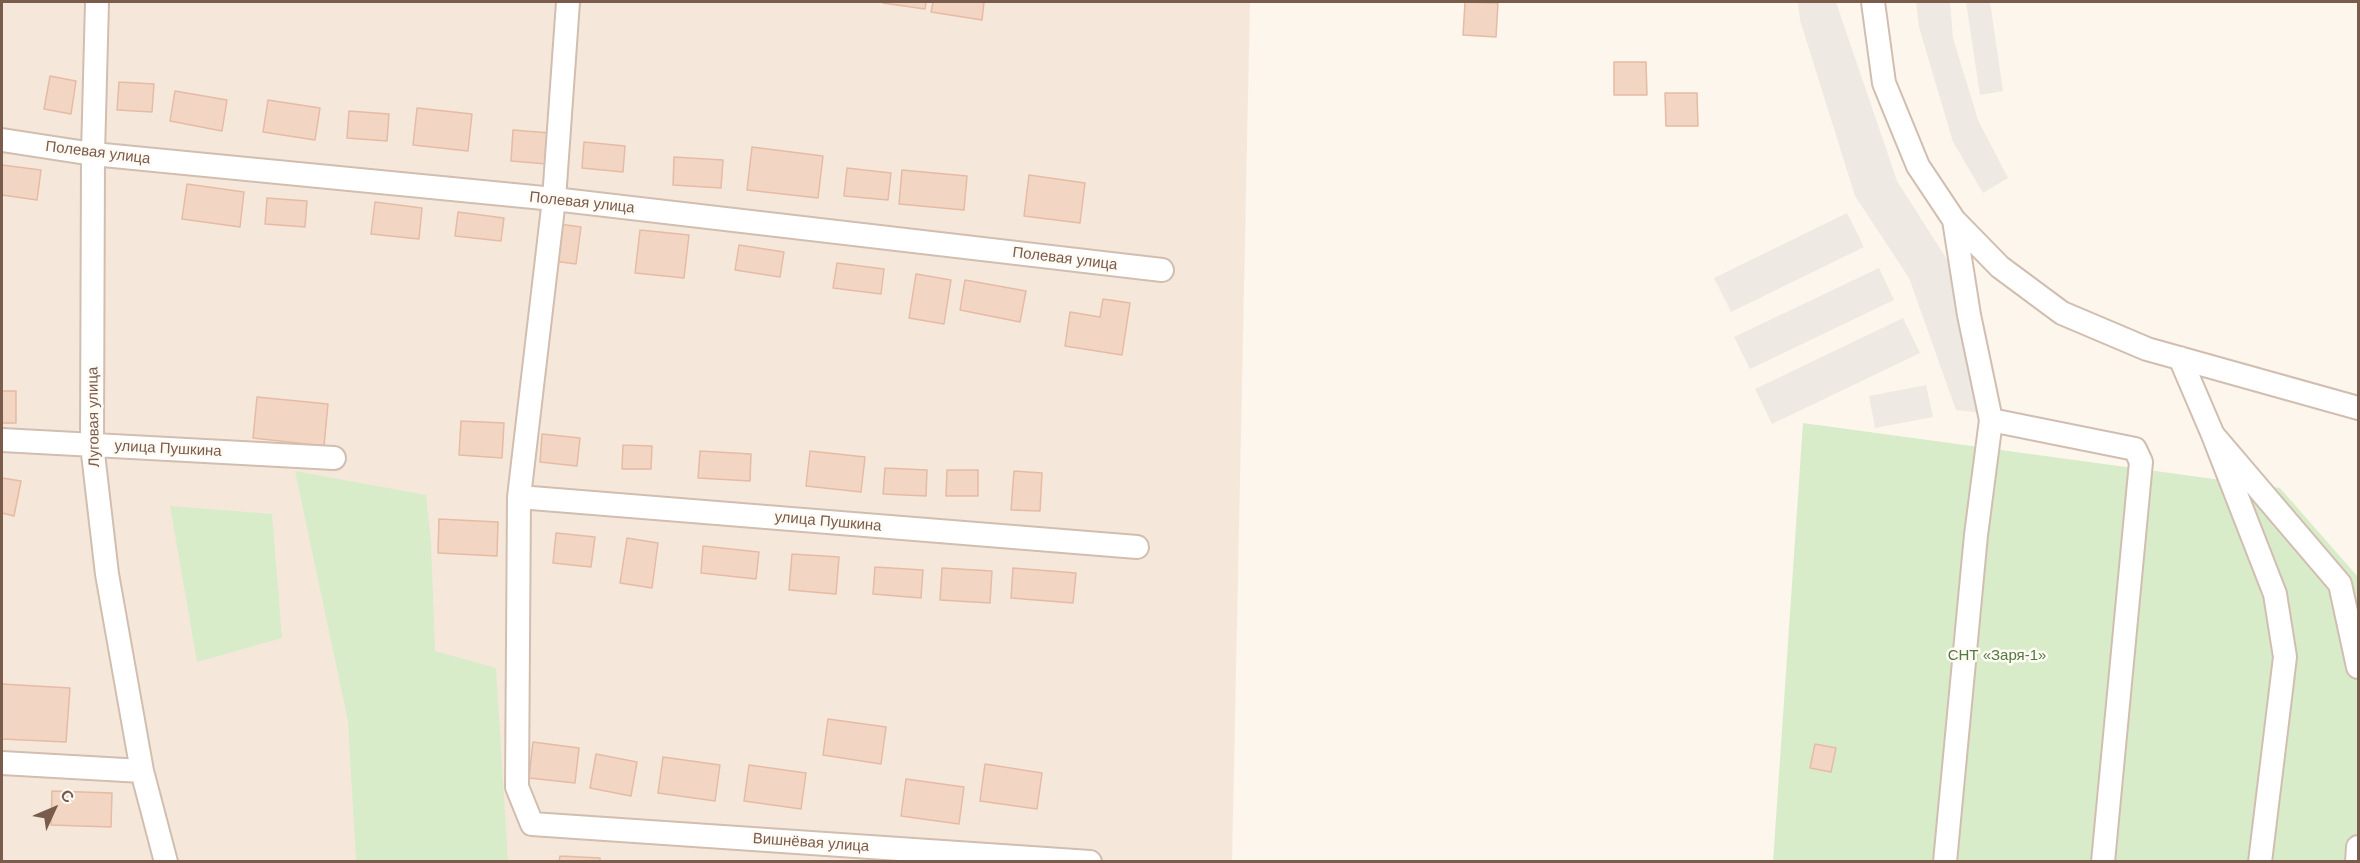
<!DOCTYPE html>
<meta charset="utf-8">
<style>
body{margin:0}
#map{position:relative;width:2360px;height:863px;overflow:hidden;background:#fdf6ec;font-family:Arial,sans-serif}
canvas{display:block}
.frame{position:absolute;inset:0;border:3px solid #7a5c4d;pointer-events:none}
.north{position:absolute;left:24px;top:779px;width:60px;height:60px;-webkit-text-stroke:4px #fffaf3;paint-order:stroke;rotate:46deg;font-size:16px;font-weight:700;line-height:24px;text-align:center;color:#7a5c4d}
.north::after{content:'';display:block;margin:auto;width:21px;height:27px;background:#7a5c4d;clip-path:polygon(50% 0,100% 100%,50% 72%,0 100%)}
</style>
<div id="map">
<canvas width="2360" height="863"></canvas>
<div class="frame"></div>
<div class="north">С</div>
</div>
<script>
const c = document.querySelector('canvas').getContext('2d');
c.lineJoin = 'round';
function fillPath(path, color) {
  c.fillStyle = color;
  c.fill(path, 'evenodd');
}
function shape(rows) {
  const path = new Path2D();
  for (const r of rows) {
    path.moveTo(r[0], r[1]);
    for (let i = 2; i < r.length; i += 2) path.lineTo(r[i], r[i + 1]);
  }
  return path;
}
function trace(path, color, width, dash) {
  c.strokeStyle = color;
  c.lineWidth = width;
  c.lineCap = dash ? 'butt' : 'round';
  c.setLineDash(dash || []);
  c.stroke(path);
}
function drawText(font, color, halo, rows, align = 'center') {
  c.font = font + ' Arial,sans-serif';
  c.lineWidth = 5;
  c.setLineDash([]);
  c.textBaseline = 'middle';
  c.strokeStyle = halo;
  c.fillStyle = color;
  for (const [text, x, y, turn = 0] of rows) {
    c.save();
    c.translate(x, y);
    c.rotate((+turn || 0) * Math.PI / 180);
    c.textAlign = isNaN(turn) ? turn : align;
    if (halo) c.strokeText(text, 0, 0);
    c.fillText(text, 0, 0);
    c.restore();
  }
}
fillPath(shape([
 [2,2,1250,2,1232,861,2,862]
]), '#f5e8da');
fillPath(shape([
 [1798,2,1836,2,1897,181,1948,261,1983,413,1956,410,1909,278,1855,196,1800,20],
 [1916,2,1950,2,1953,38,1978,120,2008,178,1983,193,1953,142,1919,27],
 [1966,2,1990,2,2003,91,1980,95],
 [1847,213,1864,247,1731,312,1714,278],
 [1879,268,1894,300,1750,369,1734,337],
 [1903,318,1920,353,1772,424,1755,389],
 [1926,385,1933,417,1875,428,1869,396]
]), '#efe9e4');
fillPath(shape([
 [1803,423,2280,488,2358,577,2358,861,1773,862],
 [295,471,426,495,431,542,435,651,496,668,508,861,356,861,348,721],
 [170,506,272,514,282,638,197,662]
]), '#d8ecc9');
const building = shape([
 [883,2,926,2,925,9,883,3,883,2],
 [933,2,984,2,982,20,931,12,933,2],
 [1465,2,1498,3,1496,37,1463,35,1465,2],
 [1614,62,1646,62,1647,95,1614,95,1614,62],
 [50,76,76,81,71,114,44,109,50,76],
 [119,82,154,84,152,112,117,110,119,82],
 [175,91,227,100,222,131,170,121,175,91],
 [1665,93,1697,93,1698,126,1666,126,1665,93],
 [268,100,320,108,315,140,263,132,268,100],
 [417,108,472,114,468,151,413,145,417,108],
 [349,111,389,114,387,141,347,138,349,111],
 [513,130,550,133,547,164,511,161,513,130],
 [584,142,625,146,623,172,582,168,584,142],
 [752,147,823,156,818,198,747,190,752,147],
 [674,157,723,160,721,188,673,185,674,157],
 [2,165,41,170,37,200,2,195,2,165],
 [847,168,891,173,888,200,844,196,847,168],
 [902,170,967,176,964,210,899,204,902,170],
 [1029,175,1085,183,1080,223,1024,216,1029,175],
 [187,184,244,192,240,227,182,219,187,184],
 [267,198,307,201,305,227,265,224,267,198],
 [375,202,422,208,419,239,371,234,375,202],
 [458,212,504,218,501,241,455,236,458,212],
 [559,224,581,227,576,264,554,261,559,224],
 [640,230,689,235,684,278,635,273,640,230],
 [739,245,784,252,780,277,735,270,739,245],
 [837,263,884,269,881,294,833,288,837,263],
 [916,274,951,280,944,324,909,318,916,274],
 [965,280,1026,291,1020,322,960,310,965,280],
 [1103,299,1130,303,1122,355,1065,346,1070,312,1100,317,1103,299],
 [2,391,16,391,16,423,2,423,2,391],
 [257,397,328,404,324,446,253,438,257,397],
 [461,421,504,423,502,458,459,455,461,421],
 [542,434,580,438,577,466,540,462,542,434],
 [623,445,652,446,651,469,622,469,623,445],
 [700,451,751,454,750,481,698,478,700,451],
 [810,451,865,457,861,492,806,486,810,451],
 [885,468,927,470,926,496,883,494,885,468],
 [947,470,978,470,978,496,946,496,947,470],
 [1014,471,1042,473,1040,511,1011,510,1014,471],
 [2,478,21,481,14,516,2,513,2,478],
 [439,519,498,522,497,556,438,553,439,519],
 [556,533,595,537,591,567,553,563,556,533],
 [627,538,658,543,652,588,620,583,627,538],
 [703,546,759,552,756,579,701,573,703,546],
 [792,554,839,557,836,594,789,590,792,554],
 [875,567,923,570,921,598,873,594,875,567],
 [942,568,992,571,990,603,940,600,942,568],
 [1013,568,1076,573,1073,603,1011,598,1013,568],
 [2,684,70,688,66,742,2,739,2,684],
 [828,719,886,727,881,764,823,755,828,719],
 [533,742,579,748,575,783,529,778,533,742],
 [1815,744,1836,748,1831,772,1810,768,1815,744],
 [596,754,637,762,631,796,590,788,596,754],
 [663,757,720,765,715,801,658,793,663,757],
 [985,764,1042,773,1037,809,980,801,985,764],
 [749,765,806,773,801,809,744,801,749,765],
 [906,779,964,787,959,824,901,816,906,779],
 [52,791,112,793,111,827,51,825,52,791],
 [560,856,600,858,600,862,559,862,560,856]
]);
fillPath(building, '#f3d5c3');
trace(building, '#e6bba3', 1.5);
const minor = shape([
 [97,2,93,154,92,445,107,574,142,771,166,862],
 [568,2,554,199,519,497,517,787,532,824,1090,862],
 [1873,2,1884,83,1918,166,1954,220,2000,267,2062,313,2147,349,2358,408],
 [2,140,93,154,554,199,1162,270],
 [2180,358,2213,435,2340,584,2358,667],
 [1991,420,2135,449,2141,462,2103,862],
 [2213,435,2275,594,2285,657,2260,862],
 [2,440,334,458],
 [519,497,1137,547],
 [2,763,142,771],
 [1945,862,1976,535,1991,420,1969,315,1954,220],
 [2357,862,2358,847]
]);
trace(minor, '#d1beb0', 26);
trace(minor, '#fff', 22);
drawText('15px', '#7a5c4d', '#fffaf3', [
 ["Полевая улица",98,153,7],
 ["Полевая улица",582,203,6],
 ["Полевая улица",1065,259,7],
 ["Луговая улица",94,417,-91],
 ["улица Пушкина",168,449,3],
 ["улица Пушкина",828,522,5],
 ["Вишнёвая улица",811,843,4]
]);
drawText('15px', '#537a41', '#fffaf3', [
 ["СНТ «Заря-1»",1997,656]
]);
</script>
